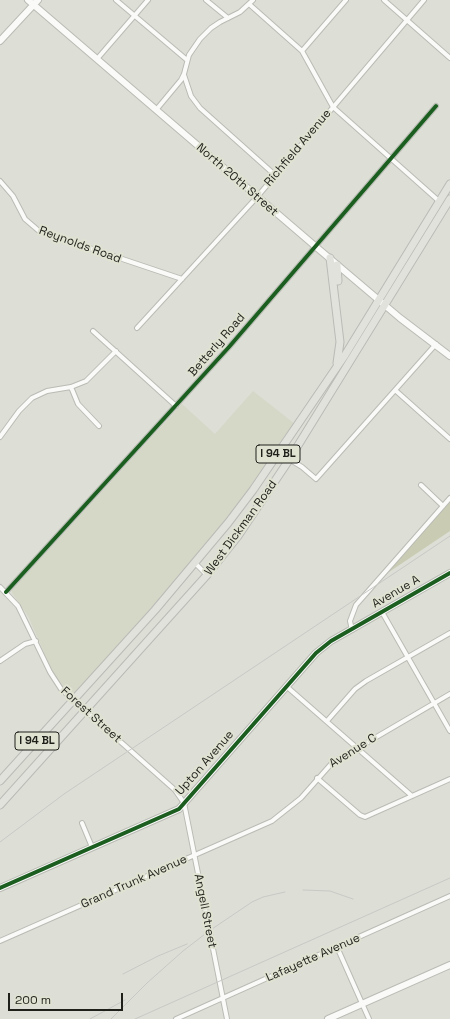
<!DOCTYPE html>
<style>
body{margin:0}
#map{position:relative;width:450px;height:1019px;overflow:hidden;background:#ddded6;font-family:"Space Grotesk",sans-serif}
canvas{display:block}
.scale{position:absolute;left:8px;top:993px;width:115px;height:18px;box-sizing:border-box;border:2px solid #1f201a;border-top:0;padding-left:5px;font-size:12px;line-height:14px;white-space:nowrap;color:#1f201a;-webkit-text-stroke:3px #e0e2d2;paint-order:stroke}
</style>
<div id="map">
<canvas width="450" height="1019"></canvas>
<div class="scale">200 m</div>
</div>
<script>
const c = document.querySelector('canvas').getContext('2d');
c.lineJoin = 'round';
function fillPath(path, color) {
  c.fillStyle = color;
  c.fill(path, 'evenodd');
}
function shape(rows) {
  const path = new Path2D();
  for (const r of rows) {
    path.moveTo(r[0], r[1]);
    for (let i = 2; i < r.length; i += 2) path.lineTo(r[i], r[i + 1]);
  }
  return path;
}
function trace(path, color, width, dash) {
  c.strokeStyle = color;
  c.lineWidth = width;
  c.lineCap = dash ? 'butt' : 'round';
  c.setLineDash(dash || []);
  c.stroke(path);
}
function drawText(font, color, halo, rows, align = 'center') {
  c.font = font + ' "Space Grotesk",sans-serif';
  c.lineWidth = 4;
  c.setLineDash([]);
  c.textBaseline = 'middle';
  c.strokeStyle = halo;
  c.fillStyle = color;
  for (const [text, x, y, turn = 0] of rows) {
    c.save();
    c.translate(x, y);
    c.rotate((+turn || 0) * Math.PI / 180);
    c.textAlign = isNaN(turn) ? turn : align;
    if (halo) c.strokeText(text, 0, 0);
    c.fillText(text, 0, 0);
    c.restore();
  }
}
fillPath(shape([
 [253,391,295,424,250,491,189,568,75,694,70,694,54,675,28,616,12,593,12,590,182,404,215,434]
]), '#d5d7c7');
fillPath(shape([
 [450,498,450,531,380,578]
]), '#c9ccb3');
const street = shape([
 [116,0,187,60],
 [206,0,228,18],
 [384,0,450,58],
 [249,4,302,51,333,107,440,202],
 [302,51,346,0],
 [97,59,148,0],
 [184,75,191,96,200,108,275,175],
 [156,110,181,80,184,74,189,55,200,39,211,28,220,22,240,12,253,0],
 [0,181,13,196,25,219,39,231,182,279],
 [137,328,257,197,424,0],
 [93,331,176,406],
 [71,387,78,404,99,426],
 [395,390,450,439],
 [0,437,19,411,32,398,47,391,71,387,86,381,116,351],
 [279,453,302,467,316,479,436,344],
 [421,485,443,506],
 [195,563,207,575],
 [0,587,18,606,50,672,61,689,175,790,184,803,227,1019],
 [6,592,229,347,436,106],
 [382,612,450,731],
 [352,630,350,621,356,605,450,498],
 [0,661,25,644,36,641],
 [286,686,412,796],
 [327,721,355,689,366,681,450,633],
 [317,778,360,815,365,817,450,779],
 [82,823,92,847],
 [0,941,272,821,301,798,332,763,450,694],
 [337,947,369,1019],
 [176,1019,450,896]
]);
const secondary = shape([
 [28,0,315,246,400,318,450,356],
 [0,41,38,0],
 [0,888,179,809,316,653,331,641,450,573],
 [328,1019,450,965]
]);
const primary = shape([
 [330,258,340,342,337,363],
 [337,265,338,281],
 [0,781,155,610,228,523,253,490,345,355,450,184],
 [0,805,207,575,238,536,289,460,450,199]
]);
trace(street, '#babbb4', 6);
trace(secondary, '#babbb4', 8);
trace(primary, '#babab6', 9);
trace(street, '#fafaf9', 4);
trace(secondary, '#fafaf9', 6);
trace(primary, '#e2e2dd', 7);
trace(shape([
 [0,842,64,794,450,536],
 [303,890,330,891,353,899],
 [123,974,158,956,187,944],
 [90,1019,125,1000],
 [111,1019,147,983,183,951,209,931,252,902,263,897,285,892],
 [135,1019,450,878]
]), '#c8c8c5', 1);
trace(shape([
 [6,592,229,347,436,106],
 [0,888,179,809,316,653,331,641,450,573]
]), '#1b5e20', 4);
for (const [x, y, w] of [
 [278,454,44],
 [37,741,44]
]) {
  const box = new Path2D();
  box.roundRect(x - w / 2, y - 9, w, 18, 3);
  c.fillStyle = '#e0e2d2';
  c.fill(box);
  trace(box, '#1f201a', 1);
}
drawText('bold 11px', '#1f201a', null, [
 ["I 94 BL",278,454],
 ["I 94 BL",37,741]
]);
drawText('12px', '#1f201a', '#e0e2d2', [
 ["Richfield Avenue",298,148,-50],
 ["North 20th Street",237,180,41],
 ["Reynolds Road",80,245,20],
 ["Betterly Road",217,345,-49],
 ["West Dickman Road",241,528,-54],
 ["Avenue A",396,592,-30],
 ["Forest Street",91,715,42],
 ["Avenue C",353,751,-32],
 ["Upton Avenue",205,763,-49],
 ["Grand Trunk Avenue",134,882,-24],
 ["Angell Street",205,911,79],
 ["Lafayette Avenue",313,958,-24]
]);
</script>
